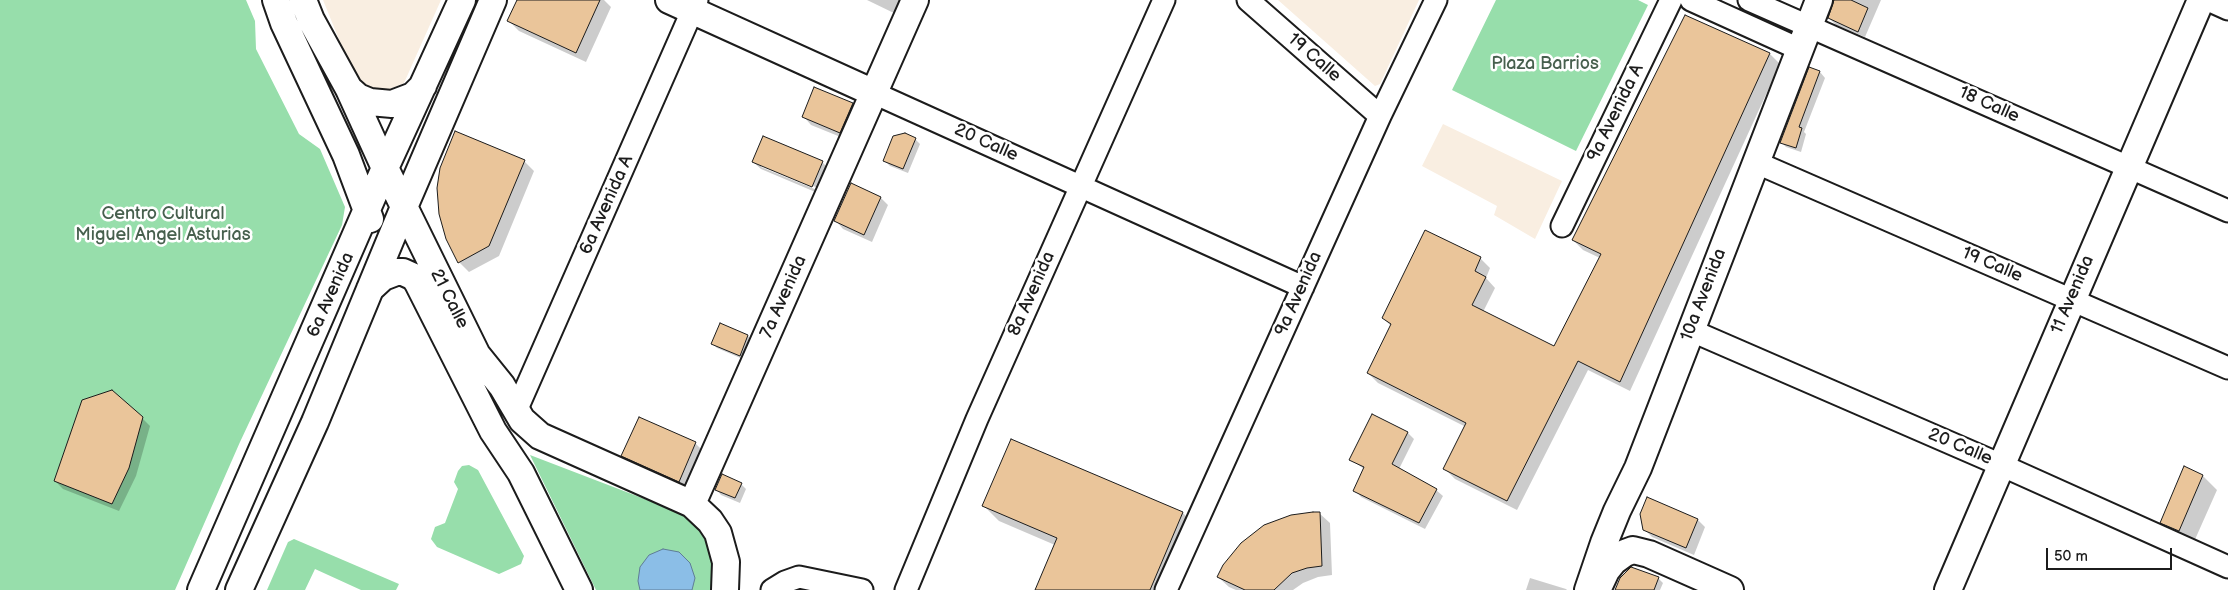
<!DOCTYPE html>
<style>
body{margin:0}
#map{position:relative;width:2228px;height:590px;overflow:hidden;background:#fff;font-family:"Balsamiq Sans",sans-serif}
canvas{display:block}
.scale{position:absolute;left:2046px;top:548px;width:126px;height:22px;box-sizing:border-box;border:2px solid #1c1c1c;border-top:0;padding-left:6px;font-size:15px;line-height:18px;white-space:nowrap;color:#1c1c1c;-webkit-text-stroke:4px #fff;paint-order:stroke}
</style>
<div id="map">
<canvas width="2228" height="590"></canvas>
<div class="scale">50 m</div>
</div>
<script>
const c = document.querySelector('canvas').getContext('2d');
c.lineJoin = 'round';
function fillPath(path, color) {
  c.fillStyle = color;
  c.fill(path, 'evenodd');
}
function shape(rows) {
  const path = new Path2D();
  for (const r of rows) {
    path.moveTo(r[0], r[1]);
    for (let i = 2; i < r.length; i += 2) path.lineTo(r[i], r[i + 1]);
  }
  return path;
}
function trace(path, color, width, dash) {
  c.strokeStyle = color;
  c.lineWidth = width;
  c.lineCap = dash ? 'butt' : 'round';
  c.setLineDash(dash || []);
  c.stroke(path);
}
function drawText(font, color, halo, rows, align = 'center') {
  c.font = font + ' "Balsamiq Sans",sans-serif';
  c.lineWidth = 5;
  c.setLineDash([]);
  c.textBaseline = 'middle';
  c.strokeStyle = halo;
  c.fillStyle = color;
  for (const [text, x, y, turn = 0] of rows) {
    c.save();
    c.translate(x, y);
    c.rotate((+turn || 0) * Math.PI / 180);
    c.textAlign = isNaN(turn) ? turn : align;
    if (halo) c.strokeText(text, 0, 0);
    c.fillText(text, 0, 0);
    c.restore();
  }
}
fillPath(shape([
 [323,0,441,0,404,83,378,94,353,74],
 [1278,0,1419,0,1380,84,1375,86],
 [1443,124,1562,181,1535,239,1494,215,1497,206,1422,166]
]), '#f9eee1');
fillPath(shape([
 [0,0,246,0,255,21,256,49,299,134,320,149,345,207,342,225,240,442,175,590,0,590],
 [1496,0,1638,0,1648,5,1576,151,1452,90],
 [530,455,676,511,690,518,701,528,715,551,714,578,711,590,596,590],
 [469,465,478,470,524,556,521,564,499,574,437,547,431,539,435,527,445,523,458,489,454,482,458,471,462,466],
 [294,539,399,584,396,590,361,590,315,569,305,590,267,590,288,542]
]), '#97deab');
const water = shape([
 [663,549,679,552,690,563,695,578,692,590,640,590,638,581,640,567,649,555,663,549]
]);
fillPath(water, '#8bbee7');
trace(water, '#5f7d96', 1);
fillPath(shape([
 [518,0,604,0,611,7,586,62,519,31,509,21],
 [867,0,907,0,900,16],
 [1835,0,1881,0,1865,37,1836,25,1829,18],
 [1770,54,1780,64,1630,391,1588,370,1517,510,1455,479,1445,469,1466,427,1378,383,1368,373,1391,326,1383,318,1480,258,1490,268,1486,278,1495,288,1483,312,1555,348,1600,258,1583,250,1573,240],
 [1810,68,1820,72,1825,78,1804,132,1806,134,1801,152,1786,147,1781,142],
 [852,104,860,112,848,140,811,125,804,117],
 [915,139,920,144,908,173,890,166,885,161],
 [524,161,534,171,499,256,469,272,459,262],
 [753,162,822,162,830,170,820,194,761,169],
 [761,164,818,188,817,190,761,167],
 [881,198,888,205,872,242,843,229,836,221],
 [720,325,748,336,753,341,745,360,717,348,712,343],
 [1373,415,1408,433,1414,439,1399,469,1436,490,1443,496,1425,529,1361,497,1355,490,1364,469,1350,459],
 [142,418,150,426,136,476,119,511,63,489,55,481],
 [695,443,703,451,686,488,631,463,623,456],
 [2185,467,2203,476,2217,490,2193,544,2175,536,2161,522],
 [741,484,746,489,740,503,721,495,716,489],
 [984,506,1183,513,1198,529,1172,590,1036,590,1055,545,999,521],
 [1319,513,1330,523,1332,575,1318,577,1303,583,1293,590,1236,590,1229,587,1218,577],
 [1698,520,1705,527,1694,555,1652,537,1644,529],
 [1530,578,1566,589,1567,590,1526,590],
 [1658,578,1663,583,1660,590,1616,590]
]), '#0003');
const building = shape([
 [517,0,600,0,576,53,507,21,517,0],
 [1834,0,1851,0,1868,8,1858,32,1828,18,1834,0],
 [1685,15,1770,53,1620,382,1578,361,1507,501,1443,469,1466,423,1367,373,1391,324,1382,318,1425,230,1481,257,1475,271,1486,277,1472,305,1554,346,1601,254,1572,240,1685,15],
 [1809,67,1820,71,1799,127,1802,128,1796,148,1780,143,1809,67],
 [814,87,853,103,840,133,802,117,814,87],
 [455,131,525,160,489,246,458,263,446,239,439,214,437,188,440,168,455,131],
 [905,133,916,138,903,169,883,161,893,136,905,133],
 [763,136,823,161,812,187,752,162,763,136],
 [851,183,881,197,864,235,834,221,851,183],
 [720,323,748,335,740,356,711,344,720,323],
 [112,390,143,417,129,468,112,504,54,481,82,400,112,390],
 [1372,414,1408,432,1392,464,1437,489,1419,523,1353,491,1364,467,1349,460,1372,414],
 [639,417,696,442,679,482,621,456,639,417],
 [1011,439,1183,512,1150,590,1035,590,1057,538,982,506,1011,439],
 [2184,466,2203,475,2179,531,2160,523,2184,466],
 [722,474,742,483,735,498,715,490,722,474],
 [1647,497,1698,519,1686,548,1643,530,1640,514,1647,497],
 [1313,512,1320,512,1322,566,1307,568,1292,573,1274,590,1245,590,1217,577,1223,565,1241,543,1264,525,1291,515,1313,512],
 [1631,567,1659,577,1654,590,1615,590,1620,578,1631,567]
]);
fillPath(building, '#eac59a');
trace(building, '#1c1c1c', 1);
const minor = shape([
 [1248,0,1380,116],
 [1691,0,1799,49],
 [1749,0,2228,211],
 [2208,0,2228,9],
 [874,93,1303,287],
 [1755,162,2228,368],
 [1562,226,1671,0],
 [1690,330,2001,465,2228,567],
 [516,411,697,0],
 [772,590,785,582,799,577,862,590],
 [906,590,977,419,1164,0],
 [1166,590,1380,116,1436,0]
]);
const major = shape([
 [276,0,284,23,346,155,370,219],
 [303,0,311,20,349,89,385,168,477,355,502,386,522,420,540,436,692,504,710,521,718,533,726,562,725,590],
 [669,0,874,93],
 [349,89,358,97,370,102,392,104,413,96,423,86],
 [370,289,383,277,396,272,403,272,414,277,418,283,493,431,521,473,579,590],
 [692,504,915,0],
 [1599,586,1606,571,1614,561,1625,553,1633,550,1649,554,1730,590],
 [201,590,385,168,462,0],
 [239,590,315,422,404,207,493,0],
 [1588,590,1604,543,1617,511,1638,468,1819,0],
 [1948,590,2201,0]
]);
trace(minor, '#1c1c1c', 25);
trace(major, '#1c1c1c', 30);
trace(minor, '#fff', 21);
trace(major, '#fff', 26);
drawText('18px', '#1c1c1c', '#fff', [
 ["19 Calle",1314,58,41],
 ["18 Calle",1989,105,24],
 ["9a Avenida A",1616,113,-64],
 ["20 Calle",986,143,24],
 ["6a Avenida A",607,205,-66],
 ["19 Calle",1992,265,23],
 ["8a Avenida",1032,294,-66],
 ["9a Avenida",1299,294,-66],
 ["6a Avenida",331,295,-66],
 ["10a Avenida",1704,295,-69],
 ["11 Avenida",2073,295,-67],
 ["7a Avenida",784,297,-66],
 ["21 Calle",449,299,63],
 ["20 Calle",1960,447,23]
]);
drawText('18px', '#47604e', '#fff', [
 ["Plaza Barrios",1545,64],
 ["Centro Cultural",163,214],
 ["Miguel Angel Asturias",163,235]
]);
</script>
